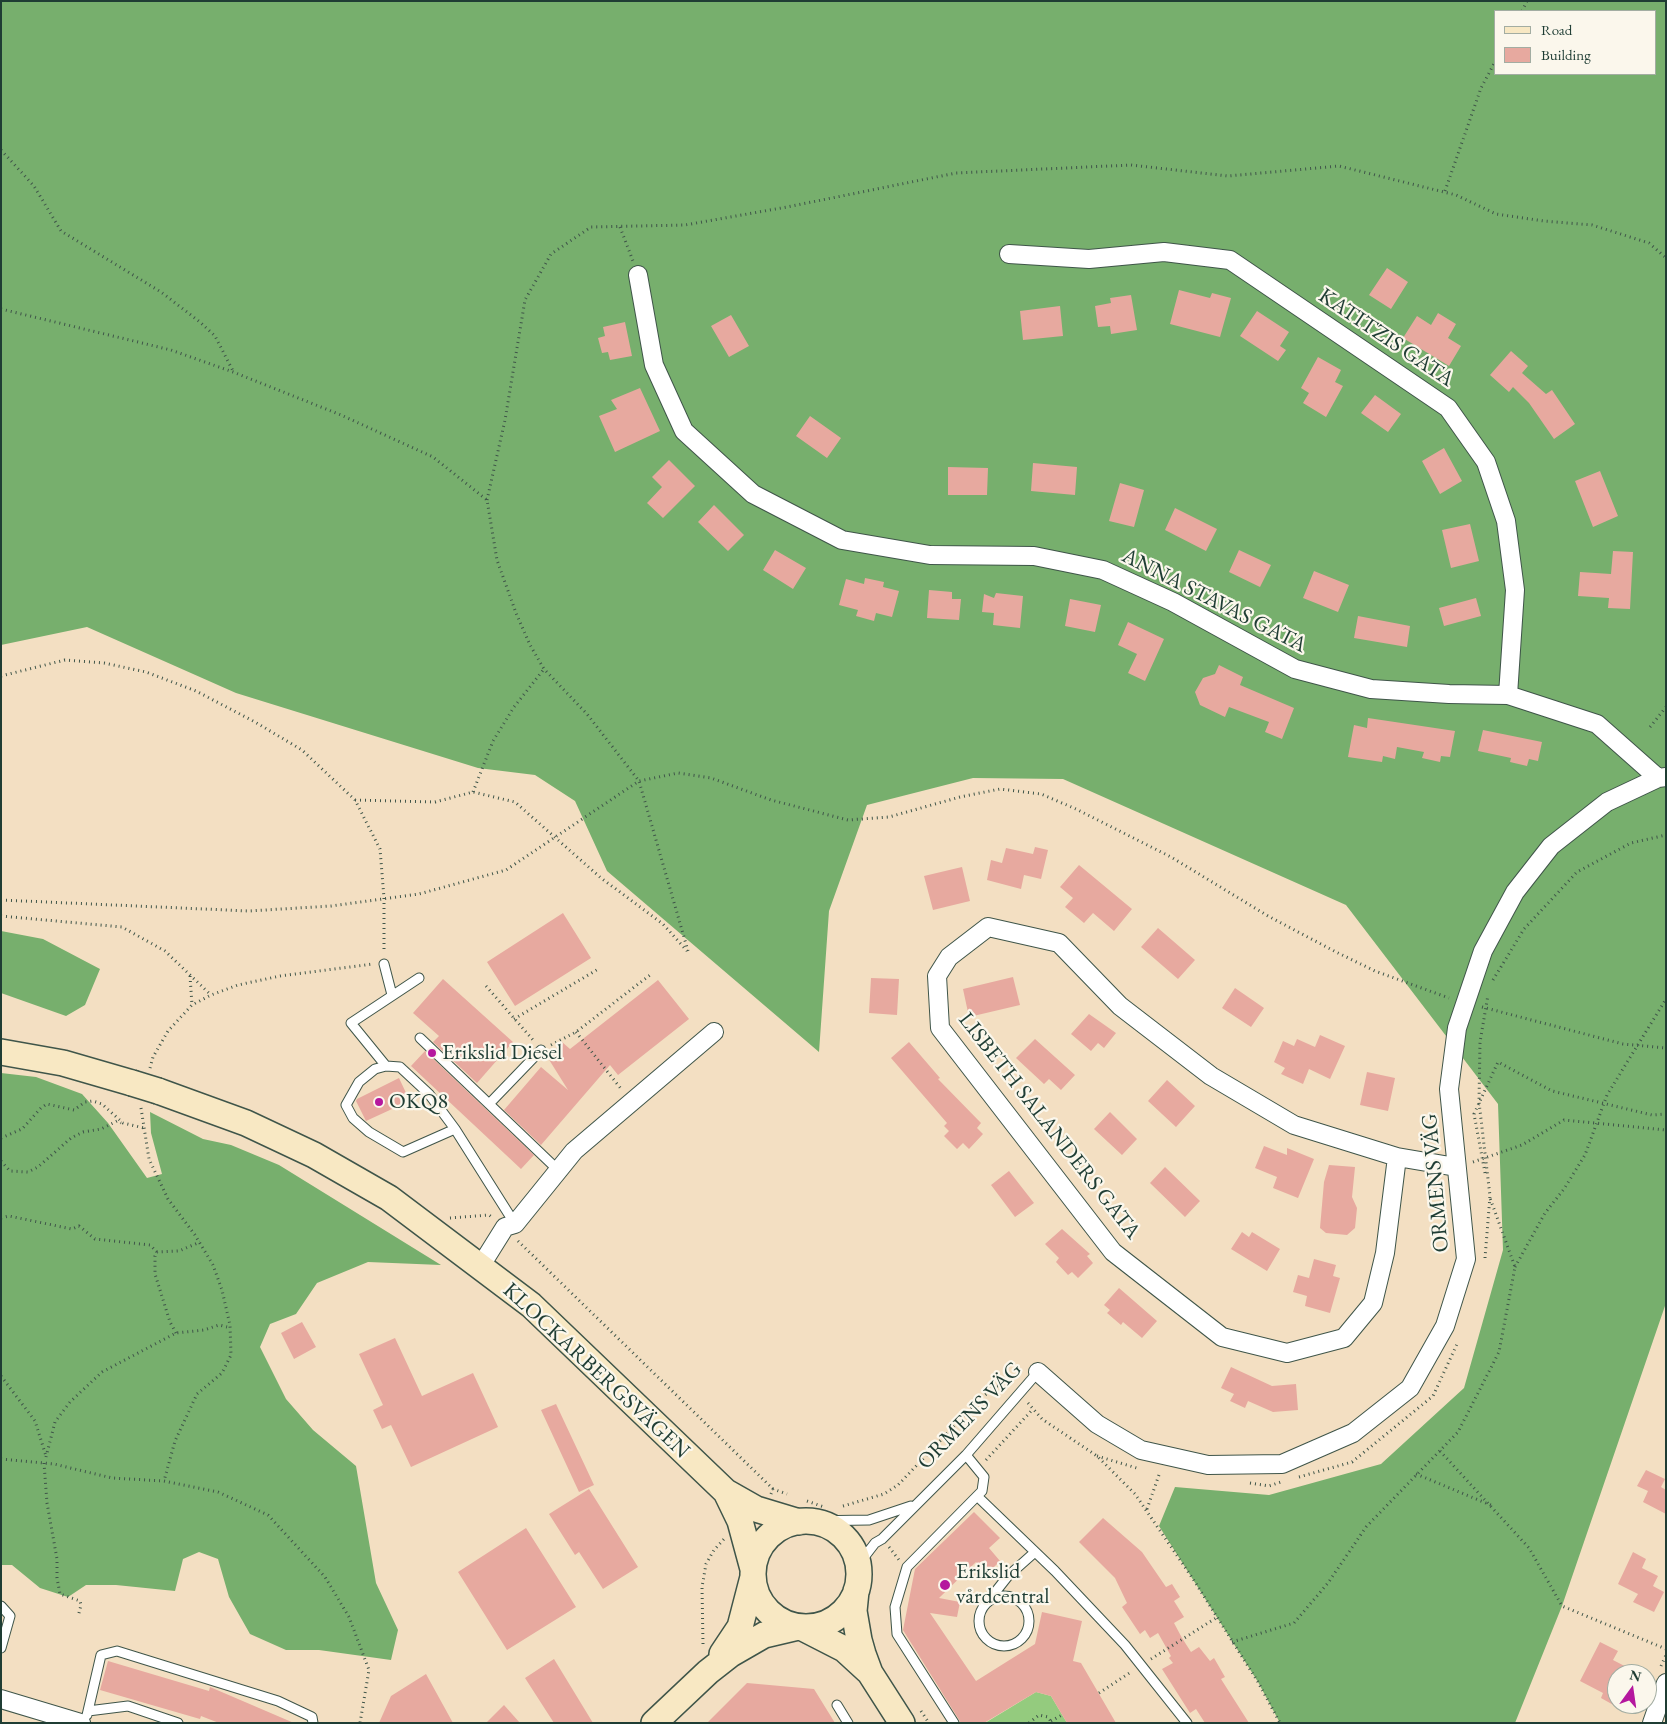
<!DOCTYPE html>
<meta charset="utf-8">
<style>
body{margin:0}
#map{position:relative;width:1667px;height:1724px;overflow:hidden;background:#f3dfc2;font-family:"EB Garamond",serif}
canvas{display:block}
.frame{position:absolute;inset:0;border:2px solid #1f3d34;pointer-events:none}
.legend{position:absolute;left:1494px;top:10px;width:162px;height:65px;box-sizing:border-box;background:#fbf7ec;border:1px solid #a3ada2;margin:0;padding:6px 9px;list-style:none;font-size:15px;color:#1f3d34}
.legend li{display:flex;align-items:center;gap:10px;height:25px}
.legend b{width:25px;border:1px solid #a3ada2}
.north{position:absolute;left:1607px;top:1664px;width:50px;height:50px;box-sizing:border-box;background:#fbf7ec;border:1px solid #a3ada2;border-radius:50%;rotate:14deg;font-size:14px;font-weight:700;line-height:20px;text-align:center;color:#1f3d34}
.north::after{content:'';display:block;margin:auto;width:18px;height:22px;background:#b5179e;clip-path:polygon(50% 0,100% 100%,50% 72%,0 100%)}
</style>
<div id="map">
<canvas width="1667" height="1724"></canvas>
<div class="frame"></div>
<ul class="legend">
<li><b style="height:6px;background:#f8e8c3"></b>Road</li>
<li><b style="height:14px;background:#e7a99f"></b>Building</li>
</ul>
<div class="north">N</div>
</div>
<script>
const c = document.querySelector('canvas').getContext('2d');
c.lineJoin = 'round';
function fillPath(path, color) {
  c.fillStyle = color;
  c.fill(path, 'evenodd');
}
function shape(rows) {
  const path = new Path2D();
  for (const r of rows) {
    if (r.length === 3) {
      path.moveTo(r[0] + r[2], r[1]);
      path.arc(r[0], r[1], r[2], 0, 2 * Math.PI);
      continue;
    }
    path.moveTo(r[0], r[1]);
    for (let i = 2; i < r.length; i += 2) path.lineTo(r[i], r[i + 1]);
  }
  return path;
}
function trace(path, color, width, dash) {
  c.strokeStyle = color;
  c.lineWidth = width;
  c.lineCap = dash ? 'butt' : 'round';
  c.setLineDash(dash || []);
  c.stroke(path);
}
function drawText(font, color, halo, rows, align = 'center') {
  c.font = font + ' "EB Garamond",serif';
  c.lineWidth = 4.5;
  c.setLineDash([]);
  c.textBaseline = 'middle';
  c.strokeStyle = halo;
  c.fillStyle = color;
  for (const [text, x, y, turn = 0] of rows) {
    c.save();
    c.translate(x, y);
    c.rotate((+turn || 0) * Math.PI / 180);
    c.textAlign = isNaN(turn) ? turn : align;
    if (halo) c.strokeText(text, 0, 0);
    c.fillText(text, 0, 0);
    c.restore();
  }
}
fillPath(shape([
 [1036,1692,1051,1696,1067,1723,985,1723]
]), '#94cb7e');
fillPath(shape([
 [1,1,1666,1,1666,1303,1562,1606,1515,1723,1280,1723,1258,1682,1159,1526,1175,1487,1269,1495,1381,1464,1464,1388,1503,1250,1498,1104,1346,905,1063,779,973,778,867,805,829,911,819,1052,607,871,575,801,535,775,478,768,236,693,87,627,1,645],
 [1496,11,1656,11,1656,74,1496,74],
 [1,931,43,939,100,969,85,1005,66,1016,1,993],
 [1,1073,36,1077,82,1094,108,1123,147,1178,162,1174,151,1133,150,1112,203,1139,231,1145,279,1165,441,1265,368,1262,317,1283,296,1314,270,1324,260,1347,286,1399,313,1430,356,1466,376,1583,398,1630,391,1660,319,1650,286,1650,250,1634,229,1597,218,1559,199,1552,183,1559,175,1591,116,1585,86,1585,68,1597,40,1588,12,1565,1,1565]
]), '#77af6d');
fillPath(shape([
 [1387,268,1408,282,1391,309,1369,295],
 [1179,290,1210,298,1212,293,1231,298,1220,337,1170,324],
 [1131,295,1137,330,1111,334,1110,326,1098,327,1095,306,1111,303,1110,298],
 [1060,306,1063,336,1023,340,1020,311],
 [1257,311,1289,332,1280,346,1286,350,1278,361,1240,336],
 [1438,313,1456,324,1448,338,1461,346,1449,366,1403,338,1417,316,1431,325],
 [731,315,749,346,729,357,711,326],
 [625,322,632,356,610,360,608,352,602,353,598,338,605,336,603,327],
 [1511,351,1528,366,1522,373,1546,394,1552,390,1575,424,1554,439,1529,403,1513,387,1509,392,1490,375],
 [1318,357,1341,370,1335,382,1343,386,1326,417,1303,403,1309,393,1301,388],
 [640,388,660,431,615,452,599,416,617,409,611,400],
 [1375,395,1401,414,1388,432,1361,413],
 [810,416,841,438,827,458,796,436],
 [1444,448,1462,481,1440,494,1422,461],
 [669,460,695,486,663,518,647,503,662,487,652,477],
 [1033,463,1077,467,1075,495,1031,491],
 [948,467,988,468,987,495,948,495],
 [1600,471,1618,516,1593,527,1575,481],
 [1120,483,1144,490,1134,527,1109,521],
 [714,505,744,535,728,551,698,522],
 [1175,508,1217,529,1206,551,1165,530],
 [1470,524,1479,561,1451,568,1442,530],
 [775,550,806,568,793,589,763,570],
 [1239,550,1271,565,1260,587,1229,572],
 [1613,551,1633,552,1630,609,1608,608,1609,598,1578,596,1580,572,1611,574],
 [1314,571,1349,585,1338,612,1303,598],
 [865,578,884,582,883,587,899,591,892,617,876,613,874,621,856,616,858,610,839,605,846,579,864,584],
 [929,590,952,592,952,599,961,599,959,620,927,618],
 [996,593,1023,596,1020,628,993,625,994,613,982,612,984,594,994,598],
 [1476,598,1481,616,1444,626,1439,608],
 [1070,599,1101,605,1095,632,1065,626],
 [1358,616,1410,626,1407,647,1354,638],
 [1128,622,1164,639,1145,681,1128,673,1137,654,1118,645],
 [1219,665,1243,677,1240,685,1294,708,1282,739,1265,732,1269,722,1229,707,1225,717,1200,705,1195,692,1203,678,1215,674],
 [1368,718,1455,731,1450,757,1441,756,1440,762,1422,758,1424,752,1397,747,1395,759,1383,756,1382,762,1348,757,1354,725,1367,728],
 [1483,730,1542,742,1538,761,1529,759,1527,766,1510,762,1511,758,1478,751],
 [1035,847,1048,850,1041,879,1024,875,1021,889,987,880,991,860,1002,863,1006,848,1033,854],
 [1079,865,1132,909,1114,931,1093,913,1084,923,1065,907,1073,898,1060,887],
 [962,867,970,901,933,910,924,876],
 [563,913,591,958,515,1006,487,962],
 [1158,928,1195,960,1178,979,1141,947],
 [1013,977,1020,1005,969,1017,963,989],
 [871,978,899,979,897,1015,869,1013],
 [443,979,513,1042,477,1083,433,1042,439,1036,413,1013],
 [658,980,689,1019,618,1075,610,1065,541,1145,504,1110,541,1067,568,1090,548,1058,562,1042,570,1049],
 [1235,988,1264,1008,1251,1027,1222,1008],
 [1089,1014,1116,1033,1104,1048,1098,1043,1091,1051,1071,1034],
 [1320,1035,1345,1046,1330,1079,1309,1069,1303,1084,1281,1074,1285,1068,1274,1062,1283,1041,1294,1046,1297,1039,1315,1047],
 [1035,1039,1075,1075,1061,1090,1049,1079,1044,1084,1016,1058],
 [909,1042,940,1078,938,1079,981,1123,977,1128,983,1134,969,1149,963,1143,957,1149,944,1136,949,1131,944,1126,947,1123,891,1058],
 [425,1051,534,1155,521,1169,411,1066],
 [1367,1072,1395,1078,1388,1111,1360,1105],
 [399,1078,407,1095,400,1098,403,1104,366,1121,356,1101,357,1099],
 [1167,1080,1195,1106,1176,1127,1148,1101],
 [1110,1112,1137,1139,1122,1155,1094,1129],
 [1264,1146,1287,1155,1287,1148,1314,1159,1298,1198,1273,1188,1277,1177,1255,1168],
 [1329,1165,1355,1167,1352,1197,1357,1208,1355,1228,1347,1235,1326,1233,1320,1228,1324,1182],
 [1165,1167,1200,1201,1185,1217,1150,1183],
 [1009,1171,1034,1203,1015,1217,991,1185],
 [1062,1229,1090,1254,1087,1256,1093,1263,1078,1278,1072,1272,1068,1275,1056,1262,1059,1258,1045,1244],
 [1242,1232,1249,1237,1252,1232,1280,1249,1267,1271,1231,1249],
 [1314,1259,1336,1265,1333,1276,1340,1278,1330,1313,1305,1306,1307,1296,1293,1292,1298,1275,1309,1278],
 [1119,1288,1157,1321,1142,1338,1123,1322,1121,1325,1107,1313,1110,1310,1104,1305],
 [302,1322,316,1347,294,1359,281,1333],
 [395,1338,422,1396,473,1373,498,1427,411,1467,391,1425,382,1429,373,1410,383,1405,359,1354],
 [1231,1367,1272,1386,1296,1384,1298,1410,1273,1412,1248,1401,1245,1408,1230,1401,1234,1394,1221,1388],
 [556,1404,594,1485,579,1492,541,1410],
 [1646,1470,1665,1479,1661,1487,1666,1490,1666,1514,1643,1502,1648,1491,1637,1486],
 [589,1489,638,1567,603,1589,579,1552,575,1555,549,1514],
 [974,1512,1000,1538,989,1548,1000,1561,988,1573,976,1562,939,1598,960,1602,957,1617,930,1613,976,1681,1035,1644,1042,1612,1082,1621,1073,1661,1081,1663,1116,1723,1067,1723,1051,1696,1036,1692,984,1723,961,1723,903,1630,915,1569],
 [1103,1518,1142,1552,1166,1587,1172,1584,1180,1597,1174,1601,1184,1617,1174,1623,1182,1638,1191,1652,1199,1647,1210,1661,1214,1658,1225,1677,1221,1679,1249,1723,1205,1723,1196,1709,1190,1713,1162,1669,1173,1663,1169,1658,1171,1656,1158,1633,1150,1638,1145,1630,1140,1634,1122,1607,1127,1603,1115,1578,1079,1542],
 [526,1528,576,1607,507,1650,458,1572],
 [1633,1552,1646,1559,1642,1568,1658,1576,1653,1586,1664,1592,1654,1612,1633,1602,1638,1594,1618,1584],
 [1600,1642,1618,1651,1613,1660,1640,1674,1617,1674,1617,1707,1601,1698,1603,1693,1580,1681],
 [554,1659,593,1723,554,1723,525,1678],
 [108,1661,209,1691,210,1687,294,1723,219,1723,201,1716,200,1719,100,1690],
 [426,1674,453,1723,379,1723,391,1696],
 [747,1683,814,1689,835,1723,707,1723],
 [504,1705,520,1723,486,1723]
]), '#e7a99f');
const lane = shape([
 [384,964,392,995],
 [420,1038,558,1170],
 [386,1066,351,1023,419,978],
 [489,1104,541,1050],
 [455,1129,403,1152,369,1132,353,1118,346,1105,359,1082,375,1069,386,1066,400,1067,429,1094,455,1129,515,1224],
 [977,1496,1055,1571,1125,1645,1187,1723],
 [805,1521,869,1520,911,1506],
 [859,1574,865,1556,875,1543,882,1539,966,1455,1038,1372],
 [1004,1621,25],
 [989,1600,1008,1576,1035,1552],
 [1,1606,10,1616,1,1648],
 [837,1705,848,1723],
 [88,1711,101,1655,117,1651,278,1701,312,1717,313,1723],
 [87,1715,88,1711,128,1706,178,1723],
 [954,1723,897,1634,895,1607,907,1567,982,1491,984,1477,966,1455]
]);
const street = shape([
 [1009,254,1089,259,1164,252,1230,260,1448,408,1486,462,1506,521,1515,590,1508,695],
 [638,275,654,365,684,431,753,494,842,540,930,555,1034,556,1103,570,1173,602,1295,669,1371,689,1449,694,1508,695,1597,724,1658,778],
 [1397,1157,1385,1253,1373,1303,1344,1338,1287,1353,1222,1337,1113,1252,940,1028,937,976,949,957,988,927,1059,943,1120,1006,1211,1076,1294,1125,1397,1157,1456,1167],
 [480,1267,505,1227,515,1224,574,1151,714,1032],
 [1038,1372,1097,1424,1141,1450,1208,1465,1282,1464,1353,1433,1410,1388,1445,1326,1466,1259,1449,1089,1457,1028,1483,951,1515,892,1551,846,1607,802,1658,778,1666,777],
 [1,1699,81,1723],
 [1652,1723,1666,1683]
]);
const secondary = shape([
 [1,1052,63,1063,132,1083],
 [158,1091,246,1123,314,1155,389,1198,531,1305,726,1492,756,1509,799,1522],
 [726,1492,740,1521,753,1569],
 [806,1574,53],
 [856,1591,854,1611,859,1640,863,1654,870,1673,902,1723],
 [801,1627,844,1649,868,1671],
 [722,1654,740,1627,753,1577],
 [654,1723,708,1672,731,1654,764,1635,798,1627]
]);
trace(lane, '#3f5549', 11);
trace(street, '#3f5549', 20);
trace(secondary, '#3f5549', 28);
trace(shape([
 [1522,11,1527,1],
 [1,150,34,186,61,231,161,292,200,322,215,336,233,371],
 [1445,191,1481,88,1496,60],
 [620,227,633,261],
 [1,309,171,350,233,372,341,415,433,457,487,500,497,560,516,613,530,645,544,669,587,714,639,781,688,951],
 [487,500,505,420,525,300,551,254,591,227,685,225,787,207,956,173,1131,165,1228,176,1339,166,1456,195,1496,214,1544,221,1592,225,1649,243,1666,258],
 [1,676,65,660,104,663,146,672,196,691,255,722,302,750,355,800,380,849,384,898,384,953],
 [1650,727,1666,707],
 [473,792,493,741,514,707,544,669],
 [355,800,435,802,473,792,515,802,601,878,663,924,687,951],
 [1,900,249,911,331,906,419,894,506,870,639,781,678,773,711,778,771,800,848,820,889,817,960,797,1000,789,1041,794,1076,809,1171,857,1268,916,1336,952,1375,971,1449,998],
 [1,916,122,927,165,951,211,995],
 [190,976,192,1005],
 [1493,980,1524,929,1577,872,1631,843,1666,835],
 [486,986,533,1040],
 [1482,1007,1623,1044,1666,1048],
 [514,1019,600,968],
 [576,1032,622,1090],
 [551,1045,576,1032,650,975],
 [150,1068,153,1057,168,1031,192,1005,211,995,238,985,280,976,373,964],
 [141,1108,149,1159,168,1199,195,1235,213,1265,222,1290,230,1325,231,1355,222,1373,197,1394,175,1441,164,1481],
 [1,1138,22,1129,41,1108,47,1104,74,1110,85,1102,93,1101,102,1104,123,1123,144,1128],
 [1,1161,10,1171,28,1172,38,1167,71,1138,83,1132,101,1129,117,1121,121,1123],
 [1473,1162,1522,1145,1564,1120,1666,1130],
 [1485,1173,1474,1114,1498,1062,1552,1091,1652,1115,1666,1114],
 [1,1218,9,1216,72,1229,79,1226,95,1239,150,1245,157,1252],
 [450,1218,489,1215,493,1218],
 [518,1241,773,1489],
 [1485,1258,1490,1196,1479,1102,1480,1042,1488,995],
 [1515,1267,1545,1213,1564,1189,1585,1155,1607,1095,1666,999],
 [176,1333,170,1322,155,1274,155,1256,157,1252,179,1251,200,1242],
 [1,1376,35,1421,46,1456],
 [1028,1403,1042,1419,1097,1456,1135,1494,1193,1579,1258,1682,1280,1723],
 [1440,1451,1529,1548,1562,1606,1666,1649],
 [1097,1456,1140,1469],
 [46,1457,55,1422,70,1402,102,1372,176,1333,204,1330,219,1325,227,1327],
 [1,1459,54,1464,112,1478,164,1481,218,1492,268,1515,325,1577,349,1617,369,1670,360,1723],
 [986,1460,1033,1409],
 [44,1463,47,1503,57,1559,57,1578,60,1594,80,1601,81,1605,78,1617],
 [1416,1474,1493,1506],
 [1299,1477,1352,1462,1433,1396,1457,1344],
 [1250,1483,1269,1486,1281,1482],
 [771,1494,773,1489,787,1494],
 [807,1501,824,1507],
 [843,1506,884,1494,898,1485,979,1400,996,1386,1008,1386],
 [1147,1509,1160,1472],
 [889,1547,899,1560],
 [1232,1642,1294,1623,1328,1583,1366,1527,1458,1432,1499,1352,1515,1267,1490,1198],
 [703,1644,702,1587,706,1564,714,1550,724,1539],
 [1151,1659,1216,1618],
 [1661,1666,1666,1655],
 [1099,1693,1131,1672],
 [921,1711,929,1723],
 [1051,1721,1062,1715],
 [1029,1723,1039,1715,1048,1717,1052,1723]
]), '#3f5549', 3, [1, 4]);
trace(lane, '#fff', 9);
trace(street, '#fff', 18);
trace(secondary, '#f8e8c3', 25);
const secondaryBridge = shape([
 [132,1083,158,1091]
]);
trace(secondaryBridge, '#3f5549', 28, []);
trace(secondaryBridge, '#f8e8c3', 25);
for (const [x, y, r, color] of [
 [432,1053,5,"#b5179e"],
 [379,1102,5,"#b5179e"],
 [945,1585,6,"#b5179e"]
]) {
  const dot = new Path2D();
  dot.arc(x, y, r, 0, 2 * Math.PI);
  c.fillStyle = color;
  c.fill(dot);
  trace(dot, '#fbf7ec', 2);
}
drawText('22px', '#1f3d34', '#fbf7ec', [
 ["KATITZIS GATA",1386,338,34],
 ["ANNA STAVAS GATA",1214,601,27],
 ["LISBETH SALANDERS GATA",1049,1126,52],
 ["ORMENS VÄG",1436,1183,-95],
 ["KLOCKARBERGSVÄGEN",596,1371,43],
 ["ORMENS VÄG",970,1416,-46]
]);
drawText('22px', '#1f3d34', '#fbf7ec', [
 ["Erikslid Diesel",442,1053],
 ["OKQ8",389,1102],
 ["Erikslid",956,1572],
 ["vårdcentral",956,1597]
], 'left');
</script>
